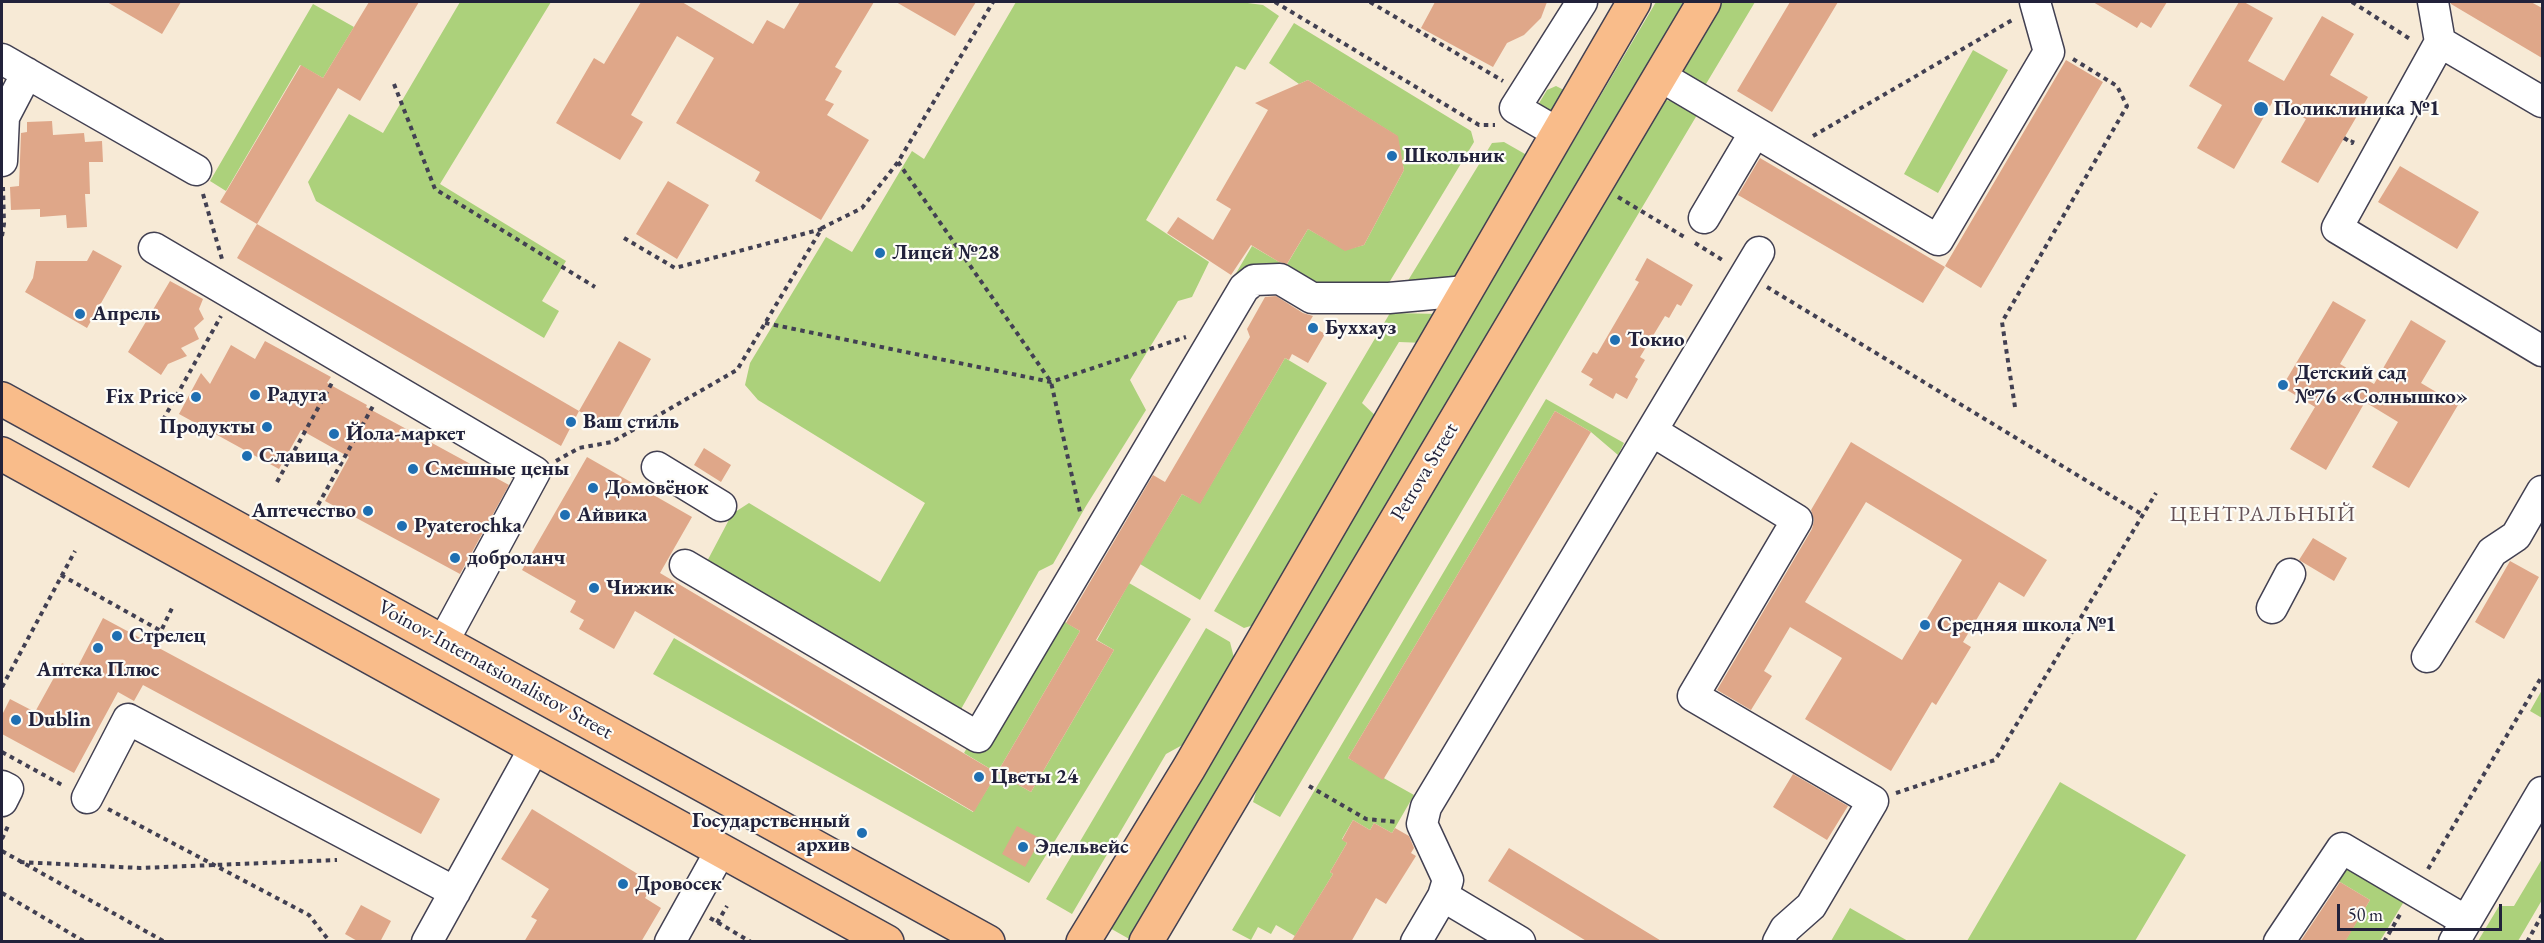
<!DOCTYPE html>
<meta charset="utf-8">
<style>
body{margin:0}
#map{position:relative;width:2544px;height:943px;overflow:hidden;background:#f7ead6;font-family:"EB Garamond",serif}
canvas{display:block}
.frame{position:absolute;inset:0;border:3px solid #22223b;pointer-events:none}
.scale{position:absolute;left:2337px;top:904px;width:165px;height:27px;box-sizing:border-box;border:3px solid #22223b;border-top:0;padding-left:8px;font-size:18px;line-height:21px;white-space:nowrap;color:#22223b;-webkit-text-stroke:4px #fdfcf7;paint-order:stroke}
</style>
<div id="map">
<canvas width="2544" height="943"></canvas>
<div class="frame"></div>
<div class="scale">50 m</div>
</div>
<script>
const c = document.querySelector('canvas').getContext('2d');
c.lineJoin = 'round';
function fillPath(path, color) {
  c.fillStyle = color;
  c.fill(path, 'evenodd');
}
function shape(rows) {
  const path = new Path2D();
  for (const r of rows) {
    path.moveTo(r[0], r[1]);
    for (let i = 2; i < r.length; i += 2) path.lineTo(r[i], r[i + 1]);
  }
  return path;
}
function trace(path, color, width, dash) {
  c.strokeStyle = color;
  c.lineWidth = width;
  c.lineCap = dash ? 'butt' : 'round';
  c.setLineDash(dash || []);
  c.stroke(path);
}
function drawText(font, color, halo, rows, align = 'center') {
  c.font = font + ' "EB Garamond",serif';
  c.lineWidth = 4.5;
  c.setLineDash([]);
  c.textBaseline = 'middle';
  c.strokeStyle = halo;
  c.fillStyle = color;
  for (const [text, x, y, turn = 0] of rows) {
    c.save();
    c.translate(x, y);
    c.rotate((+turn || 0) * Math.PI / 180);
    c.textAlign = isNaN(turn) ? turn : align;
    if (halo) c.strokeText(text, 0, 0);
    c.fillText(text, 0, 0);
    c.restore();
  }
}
fillPath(shape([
 [460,2,551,2,440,184,566,261,542,301,559,311,544,338,316,201,308,182,349,114,383,133],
 [1016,2,1240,2,1263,5,1279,16,1245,70,1236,66,1146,220,1209,262,1192,297,1178,301,1130,380,1146,410,1086,506,1053,564,1039,571,956,718,703,569,732,514,749,503,880,582,925,503,758,400,745,385,750,363,826,237,852,252,912,151,924,159],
 [1656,2,1686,2,1131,940,1108,927],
 [1717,2,1755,2,1703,89,1675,72],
 [313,4,354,27,323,78,300,65,226,191,210,181],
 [1294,23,1471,131,1474,142,1384,291,1232,280,1252,246,1286,266,1308,229,1345,250,1364,245,1404,170,1397,136,1308,80,1299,84,1269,63],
 [1973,50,2008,70,1938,193,1904,174],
 [1556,86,1566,91,1558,119,1538,105,1547,90],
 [1658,99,1672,101,1697,115,1280,817,1253,802,1266,759],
 [1504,142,1532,158,1458,286,1401,292,1492,143],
 [1390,313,1442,314,1425,343,1399,342,1362,403,1379,419,1257,624,1244,628,1214,611],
 [1285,358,1327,383,1200,600,1140,564,1182,494,1200,503],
 [1546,399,1624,443,1618,455,1591,432,1555,411,1348,758,1414,795,1392,833,1374,823,1370,830,1353,820,1342,839,1347,843,1330,872,1333,874,1295,936,1276,925,1271,934,1258,927,1251,940,1232,930],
 [1129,583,1191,619,1029,883,653,674,674,638,973,812,997,773,964,753,1058,592,1060,619,1080,631,997,773,1031,792,1114,650,1097,640],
 [1206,628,1230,642,1234,658,1186,743,1166,754,1072,914,1046,899],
 [2542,690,2542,718,2530,711],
 [2060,782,2186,855,2135,941,1967,941],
 [2542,859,2542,900,2518,941,2478,941,2499,906,2514,906],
 [2342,864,2408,895,2380,941,2345,941,2370,900,2335,879],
 [1850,908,1908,941,1831,941]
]), '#acd17b');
fillPath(shape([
 [107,2,181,2,162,34],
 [369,2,419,2,360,101,338,88,257,224,220,202,301,65,323,78],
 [641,2,682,2,753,44,767,20,784,29,800,2,874,2,835,67,842,71,825,100,834,104,827,115,869,140,821,220,755,181,760,172,676,123,714,58,677,36,631,115,643,122,620,160,556,123,594,58,604,64],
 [896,2,976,2,955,36],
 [1435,2,1547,2,1541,18,1524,35,1507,43,1493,67,1421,28],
 [1790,2,1838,2,1772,112,1737,91],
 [2093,2,2167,2,2151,28,2141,22,2137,28],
 [2239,2,2244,2,2273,18,2248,61,2284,81,2322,16,2354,34,2330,75,2368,97,2318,183,2281,162,2306,119,2273,101,2234,169,2197,148,2222,105,2189,86],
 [2450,2,2531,2,2542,8,2542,58,2451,4],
 [2066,60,2103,82,1981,288,1945,266],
 [1308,80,1398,136,1404,170,1364,245,1345,251,1308,229,1287,264,1279,262,1251,245,1231,275,1167,233,1178,217,1213,240,1231,209,1216,200,1268,110,1255,103],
 [52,121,53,135,84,133,85,142,102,141,103,162,89,162,90,194,85,194,87,227,67,228,66,215,40,217,40,209,11,210,10,187,19,186,21,133,27,132,27,122],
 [1760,158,1945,267,1923,303,1738,195],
 [2400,166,2479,212,2457,249,2378,202],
 [668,181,709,205,677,259,636,234],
 [257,224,579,411,561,446,237,258],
 [93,250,122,266,87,328,25,292,33,278,36,261,87,261],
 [1647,258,1693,285,1681,306,1677,304,1669,318,1665,316,1640,357,1645,360,1635,377,1638,379,1627,399,1616,393,1613,399,1589,385,1593,379,1581,372,1593,352,1597,354,1639,282,1635,280],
 [170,281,203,299,199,309,204,319,194,328,199,339,181,348,187,356,168,364,161,375,128,352],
 [1276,296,1303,313,1313,316,1308,324,1325,334,1308,363,1292,354,1289,360,1285,358,1200,504,1182,494,1096,640,1114,650,1031,792,997,773,1080,631,1066,623,1153,475,1165,482,1250,337,1247,329,1265,297],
 [2333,301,2366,320,2340,364,2374,384,2411,320,2446,341,2421,383,2458,405,2409,488,2372,467,2398,422,2365,402,2326,470,2290,449,2315,407,2282,387],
 [265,341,331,377,327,383,367,405,366,407,509,485,460,574,325,501,349,457,301,430,279,469,179,414,201,373,210,384,231,345,255,359],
 [619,341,651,359,612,429,579,411],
 [1555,411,1591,432,1383,780,1348,758],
 [1851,442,2047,560,2024,597,1999,582,1963,642,1971,647,1936,705,1932,702,1891,771,1805,719,1842,658,1790,627,1764,671,1772,676,1751,710,1717,690,1812,529,1814,520,1811,510],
 [1866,502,1962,560,1902,660,1805,602],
 [704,448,731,465,721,482,694,465],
 [587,457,692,517,660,573,997,773,974,812,635,611,614,649,579,629,584,620,570,612,576,601,522,570],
 [2313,538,2347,558,2334,581,2299,560],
 [2510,561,2539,577,2504,639,2475,622],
 [103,618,440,799,421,834,143,685,134,701,118,692,74,773,2,734,2,715,10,699,35,712,62,663,76,670],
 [1793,774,1848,806,1827,840,1773,807],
 [532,809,654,884,645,898,661,908,641,942,524,942,537,920,531,917,549,889,501,859],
 [1353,820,1370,830,1374,823,1392,833,1395,828,1409,836,1414,848,1411,853,1416,856,1386,904,1376,898,1351,942,1291,942,1333,874,1330,872,1347,843,1342,840],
 [1017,826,1041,839,1025,867,1002,854],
 [1509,848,1663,942,1588,942,1488,881],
 [2340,882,2370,900,2345,942,2300,942],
 [361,905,391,921,380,942,359,942,345,934]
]), '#dfa789');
const minor = shape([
 [2433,2,2440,42,2337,228,2542,351],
 [2440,42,2542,102],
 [2,59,196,170],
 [1660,76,1938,240,2049,52,2035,2],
 [1558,133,1515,108,1582,2],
 [2,161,4,117,27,73],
 [1704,218,1755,132],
 [154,248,535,472,443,642],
 [1652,431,1797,520,1693,696,1873,801,1811,906,1785,929,1778,942],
 [657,467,721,506],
 [685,565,978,737,1244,288,1254,280,1280,279,1312,298,1389,298,1466,291],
 [2272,608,2290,574],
 [2427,657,2492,552,2516,536,2542,491],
 [2,786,8,789,2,801],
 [87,798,128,719,455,892],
 [427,942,535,747],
 [670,942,721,850],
 [1416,942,1443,896],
 [1520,942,1443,896,1448,880,1422,824,1426,807,1759,252],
 [2279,942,2342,848,2466,921],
 [2454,942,2542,792]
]);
const major = shape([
 [2,399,988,942],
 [2,454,887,942],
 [1083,942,1189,768,1634,2],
 [1146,942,1704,2]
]);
trace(minor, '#424052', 33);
trace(major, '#424052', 36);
trace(shape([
 [1275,2,1479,125,1495,125],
 [1370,2,1503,81],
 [2352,2,2410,39,2412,38],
 [394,84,435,189,595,287],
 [1813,136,2014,19],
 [2344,138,2352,143,2353,140],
 [898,162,1051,382,1080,512],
 [203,194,222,259],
 [1618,197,1686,238],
 [2,236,4,224,3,187],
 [624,238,675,268,822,229],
 [1695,243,1724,261],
 [1767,287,2143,515],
 [765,323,1051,382,1186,337],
 [2015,407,2002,322,2127,106,2117,86,2073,59],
 [163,420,221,316],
 [556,461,579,448,612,442,737,370,822,228,862,208,898,162,993,2],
 [277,482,333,381],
 [318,505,373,406],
 [61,575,161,631,173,606],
 [2,687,75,551],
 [2,752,64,786],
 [1309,786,1366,819,1398,822],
 [1896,793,1995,760,2156,493],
 [108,809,309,915,330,942],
 [2,839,8,826],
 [2,851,165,942],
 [20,862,140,868,337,860],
 [2428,869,2542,676],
 [2,893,85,942],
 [710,918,751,942],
 [717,923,727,906],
 [2384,942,2402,911],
 [2527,942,2542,915]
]), '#424052', 4, [4.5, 4.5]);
trace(minor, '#fff', 30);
trace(major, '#f9bc8a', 33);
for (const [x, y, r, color] of [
 [2261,109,8,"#1f6fb2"],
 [1392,156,6,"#1f6fb2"],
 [880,253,6,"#1f6fb2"],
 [80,314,6,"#1f6fb2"],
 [1313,328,6,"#1f6fb2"],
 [1615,340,6,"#1f6fb2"],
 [2283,385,6,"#1f6fb2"],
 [255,395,6,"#1f6fb2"],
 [196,397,6,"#1f6fb2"],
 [571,422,6,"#1f6fb2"],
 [267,427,6,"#1f6fb2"],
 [334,434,6,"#1f6fb2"],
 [247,456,6,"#1f6fb2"],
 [413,469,6,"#1f6fb2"],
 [593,488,6,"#1f6fb2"],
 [368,511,6,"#1f6fb2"],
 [565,515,6,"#1f6fb2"],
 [402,526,6,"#1f6fb2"],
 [455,558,6,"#1f6fb2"],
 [594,588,6,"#1f6fb2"],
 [1925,625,6,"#1f6fb2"],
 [117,636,6,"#1f6fb2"],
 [98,648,6,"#1f6fb2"],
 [16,720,6,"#1f6fb2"],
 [979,777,6,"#1f6fb2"],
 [862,833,6,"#1f6fb2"],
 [1023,847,6,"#1f6fb2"],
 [623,884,6,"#1f6fb2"]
]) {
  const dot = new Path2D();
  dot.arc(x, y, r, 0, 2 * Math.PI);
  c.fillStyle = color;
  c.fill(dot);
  trace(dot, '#fdfcf7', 2);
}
drawText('bold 21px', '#22223b', '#fdfcf7', [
 ["Поликлиника №1",2274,109],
 ["Школьник",1404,156],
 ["Лицей №28",892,253],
 ["Апрель",92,314],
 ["Буххауз",1325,328],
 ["Токио",1627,340],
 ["Детский сад",2295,373],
 ["№76 «Солнышко»",2295,397],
 ["Радуга",267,395],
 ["Fix Price",184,397,"right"],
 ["Ваш стиль",583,422],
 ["Продукты",255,427,"right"],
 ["Йола-маркет",346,434],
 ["Славица",259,456],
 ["Смешные цены",425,469],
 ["Домовёнок",605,488],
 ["Аптечество",356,511,"right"],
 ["Айвика",577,515],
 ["Pyaterochka",414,526],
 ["доброланч",467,558],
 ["Чижик",606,588],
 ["Средняя школа №1",1937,625],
 ["Стрелец",129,636],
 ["Аптека Плюс",98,670,"center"],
 ["Dublin",28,720],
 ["Цветы 24",991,777],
 ["Государственный",850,821,"right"],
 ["архив",850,845,"right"],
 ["Эдельвейс",1035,847],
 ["Дровосек",635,884]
], 'left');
drawText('21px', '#22223b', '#fdfcf7', [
 ["Petrova Street",1425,472,-59],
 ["Voinov-Internatsionalistov Street",495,670,29]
]);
c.letterSpacing = '1.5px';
drawText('22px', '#645156', '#fdfcf7', [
 ["ЦЕНТРАЛЬНЫЙ",2263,515]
]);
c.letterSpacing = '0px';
</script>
